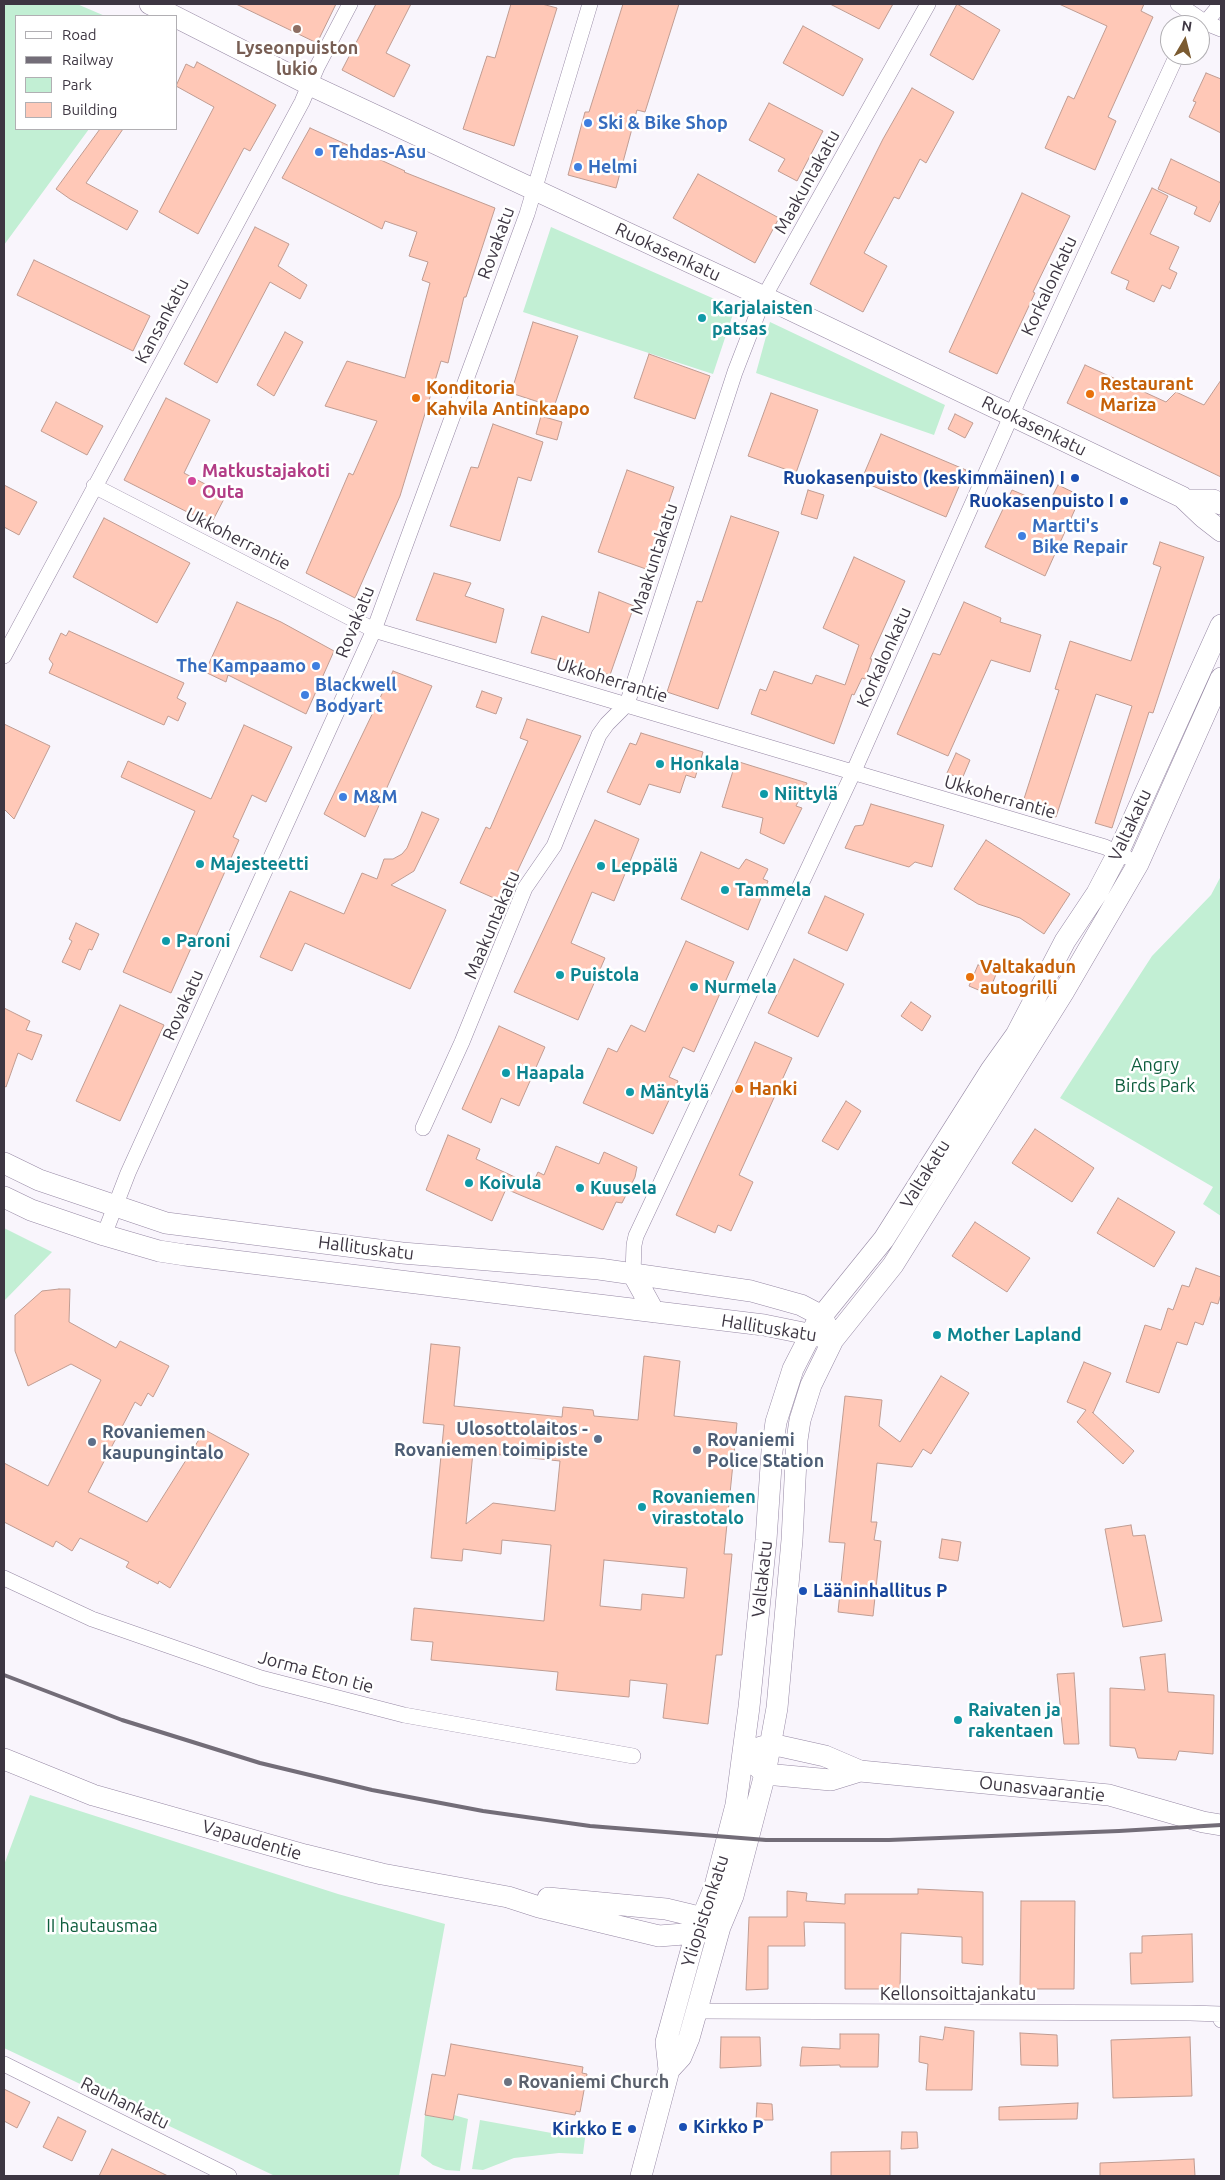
<!DOCTYPE html>
<meta charset="utf-8">
<style>
body{margin:0}
#map{position:relative;width:1225px;height:2180px;overflow:hidden;background:#f9f5fc;font-family:Ubuntu,sans-serif}
canvas{display:block}
.frame{position:absolute;inset:0;border:5px solid #3d3642;pointer-events:none}
.legend{position:absolute;left:15px;top:15px;width:162px;height:115px;box-sizing:border-box;background:#fff;border:1px solid #b1afb3;margin:0;padding:6px 9px;list-style:none;font-size:15px;color:#3d3642}
.legend li{display:flex;align-items:center;gap:10px;height:25px}
.legend b{width:25px;border:1px solid #b1afb3}
.north{position:absolute;left:1160px;top:15px;width:50px;height:50px;box-sizing:border-box;background:#fff;border:1px solid #b1afb3;border-radius:50%;rotate:8deg;font-size:14px;font-weight:700;line-height:20px;text-align:center;color:#3d3642}
.north::after{content:'';display:block;margin:auto;width:18px;height:22px;background:#7b5b31;clip-path:polygon(50% 0,100% 100%,50% 72%,0 100%)}
</style>
<div id="map">
<canvas width="1225" height="2180"></canvas>
<div class="frame"></div>
<ul class="legend">
<li><b style="height:6px;background:#fff"></b>Road</li>
<li><b style="height:6px;background:#736d78"></b>Railway</li>
<li><b style="height:14px;background:#c2efd4"></b>Park</li>
<li><b style="height:14px;background:#ffc8b7"></b>Building</li>
</ul>
<div class="north">N</div>
</div>
<script>
const c = document.querySelector('canvas').getContext('2d');
c.lineJoin = 'round';
function fillPath(path, color) {
  c.fillStyle = color;
  c.fill(path, 'evenodd');
}
function shape(rows) {
  const path = new Path2D();
  for (const r of rows) {
    path.moveTo(r[0], r[1]);
    for (let i = 2; i < r.length; i += 2) path.lineTo(r[i], r[i + 1]);
  }
  return path;
}
function trace(path, color, width, dash) {
  c.strokeStyle = color;
  c.lineWidth = width;
  c.lineCap = dash ? 'butt' : 'round';
  c.setLineDash(dash || []);
  c.stroke(path);
}
function drawText(font, color, halo, rows, align = 'center') {
  c.font = font + ' Ubuntu,sans-serif';
  c.lineWidth = 5;
  c.setLineDash([]);
  c.textBaseline = 'middle';
  c.strokeStyle = halo;
  c.fillStyle = color;
  for (const [text, x, y, turn = 0] of rows) {
    c.save();
    c.translate(x, y);
    c.rotate((+turn || 0) * Math.PI / 180);
    c.textAlign = isNaN(turn) ? turn : align;
    if (halo) c.strokeText(text, 0, 0);
    c.fillText(text, 0, 0);
    c.restore();
  }
}
fillPath(shape([
 [4,4,77,4,105,16,16,16,16,129,89,129,4,245],
 [551,227,735,308,713,374,523,312],
 [770,322,945,405,934,435,756,373],
 [1221,876,1221,1216,1203,1204,1213,1187,1060,1098,1152,956,1211,895],
 [4,1228,52,1252,4,1301],
 [30,1795,338,1894,445,1924,399,2176,275,2176,4,2048,4,1865],
 [425,2115,453,2120,454,2115,468,2119,460,2171,446,2170,433,2165,421,2156],
 [480,2120,579,2138,582,2129,586,2130,583,2154,559,2153,514,2158,483,2170,472,2169]
]), '#c2efd4');
const building = shape([
 [236,4,336,4,317,43,236,4],
 [376,4,411,4,386,53,410,65,394,97,342,70,376,4],
 [511,4,542,4,557,8,514,146,463,129,487,56,495,58,511,4],
 [623,4,679,4,645,112,637,110,616,188,568,175,585,112,589,112,623,4],
 [830,4,893,4,879,29,830,4],
 [957,4,1000,30,973,80,930,55,957,4],
 [1059,4,1144,4,1141,11,1153,17,1108,117,1116,121,1095,170,1045,148,1068,96,1074,99,1107,26,1059,4],
 [803,26,863,59,843,96,783,63,803,26],
 [197,62,276,105,250,151,244,148,198,234,159,212,214,107,176,86,186,64,194,68,197,62],
 [1206,73,1221,79,1221,133,1189,117,1196,102,1193,101,1206,73],
 [912,88,954,112,926,163,920,159,899,199,894,197,864,253,887,266,863,312,810,284,883,139,912,88],
 [769,103,823,131,797,181,778,171,785,159,749,140,769,103],
 [310,128,405,171,404,172,495,208,466,297,464,297,448,363,441,361,400,496,355,598,306,573,349,473,353,475,377,421,325,406,347,361,405,378,430,283,422,280,428,262,409,256,417,232,385,221,382,229,282,178,310,128],
 [100,129,123,129,86,183,138,211,127,230,70,199,56,189,100,129],
 [1171,159,1221,183,1221,199,1210,222,1194,214,1197,207,1158,189,1171,159],
 [698,174,779,218,755,263,673,218,698,174],
 [1152,188,1168,196,1150,234,1179,247,1169,269,1177,273,1170,289,1162,285,1154,302,1126,289,1129,281,1111,273,1152,188],
 [1022,193,1070,216,1033,292,1035,293,997,374,949,352,1022,193],
 [255,227,289,244,278,266,307,285,300,299,270,282,217,383,184,364,255,227],
 [34,260,150,316,133,351,17,295,34,260],
 [533,322,578,336,554,407,511,393,533,322],
 [285,332,303,342,274,396,257,385,285,332],
 [649,354,710,376,695,419,634,398,649,354],
 [1085,365,1166,402,1176,392,1204,405,1221,380,1221,477,1067,403,1085,365],
 [771,393,818,410,796,473,748,456,771,393],
 [166,398,210,420,184,473,226,495,211,524,124,480,166,398],
 [56,402,103,426,87,455,41,431,56,402],
 [955,414,973,423,965,438,948,429,955,414],
 [541,416,562,422,557,440,536,434,541,416],
 [493,424,543,442,531,481,518,477,500,541,450,526,471,467,478,468,493,424],
 [881,434,966,470,946,517,861,481,881,434],
 [627,470,674,487,646,569,598,552,627,470],
 [4,485,37,502,19,535,4,527,4,485],
 [1058,485,1081,496,1045,576,985,547,1012,490,1048,505,1058,485],
 [808,490,824,495,817,519,801,514,808,490],
 [731,516,779,532,718,709,667,692,697,601,702,602,731,516],
 [104,518,190,563,157,623,73,577,104,518],
 [1160,542,1204,557,1153,713,1149,712,1112,828,1095,823,1132,706,1096,694,1056,817,1022,805,1059,690,1055,689,1070,641,1131,661,1161,567,1153,564,1160,542],
 [854,557,905,581,870,659,872,659,865,679,862,678,854,695,852,694,834,744,751,714,760,689,766,691,774,671,812,684,816,675,845,685,859,645,823,628,854,557],
 [434,573,471,583,465,596,504,609,496,643,416,620,434,573],
 [599,592,634,606,610,675,531,653,542,616,589,633,599,592],
 [237,602,281,622,334,651,306,714,228,675,226,682,205,672,237,602],
 [964,602,1001,618,1000,622,1041,635,1030,672,991,660,948,756,897,734,933,653,940,655,964,602],
 [69,631,184,683,177,698,186,703,178,721,168,716,164,725,49,673,53,664,49,659,61,633,66,636,69,631],
 [393,671,432,686,365,837,324,814,393,671],
 [482,691,502,698,496,714,476,707,482,691],
 [527,719,581,736,503,902,460,883,486,827,490,829,528,741,520,738,527,719],
 [4,724,50,746,14,819,4,809,4,724],
 [244,725,292,747,266,802,252,795,233,837,239,840,171,993,123,972,195,811,121,777,128,761,211,799,244,725],
 [641,733,703,752,695,778,686,775,680,793,649,784,640,805,607,792,630,743,636,745,641,733],
 [956,753,970,760,962,779,947,773,956,753],
 [736,761,807,783,796,806,802,808,784,844,760,833,763,818,722,807,736,761],
 [871,804,944,825,932,867,915,862,909,867,845,848,855,826,863,825,871,804],
 [422,812,439,819,414,871,391,885,446,910,410,989,305,943,292,971,260,957,290,891,344,914,362,873,377,879,384,859,393,859,402,854,407,848,422,812],
 [595,820,639,839,614,901,592,892,571,943,605,958,578,1020,514,992,595,820],
 [986,840,1070,894,1044,934,1020,918,978,904,954,889,986,840],
 [701,852,739,869,746,859,768,869,763,879,768,881,748,930,681,899,701,852],
 [825,896,864,914,847,951,808,933,825,896],
 [76,923,99,934,92,950,89,949,80,970,62,962,72,941,69,939,76,923],
 [686,941,734,962,694,1052,683,1047,669,1077,678,1081,653,1134,583,1103,608,1048,617,1052,631,1025,645,1032,686,941],
 [794,959,844,984,818,1037,768,1013,794,959],
 [978,965,997,972,988,994,969,986,978,965],
 [911,1002,931,1016,922,1031,901,1016,911,1002],
 [120,1005,164,1025,120,1121,76,1101,120,1005],
 [4,1008,30,1021,26,1030,42,1035,32,1060,18,1053,6,1087,4,1086,4,1008],
 [499,1026,545,1047,519,1106,501,1098,491,1123,462,1109,499,1026],
 [755,1042,792,1058,739,1175,753,1182,731,1231,718,1225,715,1233,676,1215,755,1042],
 [846,1101,861,1111,838,1150,822,1141,846,1101],
 [1035,1129,1094,1168,1072,1202,1012,1163,1035,1129],
 [448,1135,480,1149,476,1159,532,1185,538,1172,544,1175,556,1146,599,1164,604,1152,637,1167,635,1177,622,1203,616,1202,603,1230,506,1189,492,1221,426,1190,448,1135],
 [1118,1198,1175,1232,1154,1267,1097,1233,1118,1198],
 [975,1222,1030,1258,1007,1292,952,1256,975,1222],
 [1196,1268,1221,1277,1221,1294,1218,1304,1211,1302,1203,1325,1195,1322,1187,1345,1177,1342,1159,1393,1126,1382,1145,1325,1161,1330,1168,1308,1173,1310,1182,1285,1189,1287,1196,1268],
 [59,1289,70,1289,69,1322,116,1348,120,1341,169,1366,153,1397,148,1393,141,1406,135,1402,88,1492,147,1522,205,1430,249,1454,170,1588,159,1581,158,1584,126,1567,129,1562,80,1538,72,1551,56,1541,53,1547,4,1522,4,1463,48,1486,101,1380,71,1364,28,1386,15,1351,15,1315,42,1291,59,1289],
 [431,1344,460,1347,454,1406,562,1417,563,1407,593,1410,594,1416,638,1420,644,1356,680,1361,674,1416,737,1423,724,1554,732,1554,722,1655,716,1655,708,1724,663,1718,667,1684,630,1680,629,1697,556,1690,558,1672,431,1660,433,1642,411,1640,414,1608,544,1621,551,1545,502,1540,501,1554,463,1549,462,1561,431,1558,444,1425,423,1423,431,1344],
 [473,1452,560,1461,555,1511,493,1503,466,1524,473,1452],
 [604,1560,687,1568,684,1598,642,1594,641,1610,600,1606,604,1560],
 [1084,1362,1111,1373,1093,1413,1092,1412,1134,1451,1123,1464,1077,1422,1086,1410,1067,1402,1084,1362],
 [941,1376,969,1393,931,1454,923,1449,912,1467,877,1463,871,1522,877,1522,874,1540,881,1541,873,1616,838,1612,845,1543,829,1542,845,1396,882,1400,879,1426,900,1442,941,1376],
 [1131,1525,1133,1536,1145,1535,1162,1621,1123,1627,1105,1529,1131,1525],
 [942,1539,961,1542,958,1561,939,1558,942,1539],
 [1165,1654,1168,1692,1214,1695,1213,1754,1179,1751,1176,1760,1138,1758,1135,1748,1110,1746,1110,1688,1145,1690,1140,1657,1165,1654],
 [1074,1673,1079,1744,1064,1744,1057,1674,1074,1673],
 [918,1889,983,1892,983,1965,962,1963,962,1937,901,1933,900,1989,845,1989,845,1923,804,1922,805,1946,768,1946,768,1989,746,1990,749,1917,787,1917,787,1891,807,1893,806,1901,845,1904,845,1894,918,1894,918,1889],
 [1021,1901,1075,1901,1074,1989,1020,1989,1021,1901],
 [1192,1934,1193,1982,1131,1984,1130,1953,1142,1953,1142,1936,1192,1934],
 [945,2027,974,2031,972,2090,926,2090,928,2064,919,2062,920,2036,943,2040,945,2027],
 [1020,2033,1057,2035,1058,2066,1021,2065,1020,2033],
 [840,2034,879,2034,878,2067,840,2067,840,2065,800,2066,802,2047,840,2049,840,2034],
 [721,2037,760,2037,761,2066,720,2068,721,2037],
 [1190,2037,1192,2096,1113,2098,1111,2040,1190,2037],
 [451,2044,583,2067,582,2073,587,2074,580,2112,576,2111,575,2115,458,2094,453,2120,425,2115,432,2074,445,2076,451,2044],
 [4,2089,30,2102,17,2128,4,2121,4,2089],
 [757,2103,772,2104,773,2120,756,2120,757,2103],
 [1078,2103,1077,2119,999,2120,999,2107,1078,2103],
 [58,2117,86,2131,72,2161,43,2147,58,2117],
 [902,2132,917,2132,918,2148,901,2149,902,2132],
 [112,2149,168,2176,99,2176,112,2149],
 [890,2151,890,2176,831,2176,831,2152,890,2151],
 [1194,2159,1195,2176,1100,2176,1100,2163,1194,2159]
]);
fillPath(building, '#ffc8b7');
trace(building, '#c09c92', 1);
const street = shape([
 [1178,4,1206,23,1221,29],
 [1200,29,1221,4],
 [94,486,374,630,1105,847,1126,857],
 [4,656,302,102,317,67,350,4],
 [423,1128,462,1042,525,888,554,846,599,735,607,724,627,704,735,372,764,297,928,4],
 [104,1235,128,1173,374,630,527,214,590,4],
 [633,1274,634,1245,636,1236,853,773,1020,396,1177,55],
 [4,1578,92,1619,261,1678,404,1715,633,1756],
 [696,2011,1190,2013,1221,2014,1221,2020],
 [4,2064,229,2176]
]);
const secondary = shape([
 [150,4,310,85,743,287,1182,497,1203,517,1221,531],
 [1186,500,1213,500,1221,504],
 [4,1163,39,1180,166,1223,402,1253,599,1269,751,1291,801,1305,822,1316,828,1329],
 [4,1197,31,1210,104,1235,159,1251,185,1255,764,1325,823,1337],
 [633,1274,654,1312],
 [758,1748,771,1744,825,1756,860,1771,1109,1795,1203,1822,1221,1825],
 [4,1759,93,1795,305,1855,382,1874,508,1897,539,1907,659,1936,696,1933,708,1931],
 [756,1765,765,1774,831,1780,860,1771],
 [548,1898,666,1909,691,1915,714,1925],
 [669,2070,681,2057,689,2038,720,1927,733,1896,765,1774,777,1708,792,1540,797,1440,800,1420,811,1385,833,1340,893,1265,1063,993,1138,864,1221,678],
 [641,2176,669,2070,666,2042,696,1933,715,1886,736,1805,749,1707,766,1540,772,1451,776,1422,793,1369,817,1322,884,1239,991,1070,1016,1035,1065,941,1097,893,1118,853,1221,625]
]);
trace(street, '#9688a4', 16);
trace(secondary, '#9688a4', 22);
trace(street, '#fff', 15);
trace(secondary, '#fff', 21);
trace(shape([
 [4,1675,122,1720,260,1763,372,1790,483,1811,590,1826,766,1840,889,1840,1119,1831,1221,1825]
]), '#736d78', 4);
for (const [x, y, r, color] of [
 [297,29,5,"#8d6e63"],
 [588,123,5,"#3f7fe0"],
 [319,152,5,"#3f7fe0"],
 [578,167,5,"#3f7fe0"],
 [702,318,5,"#0f9aa8"],
 [1090,394,5,"#e8710a"],
 [416,398,5,"#e8710a"],
 [1075,478,5,"#1a4fb4"],
 [192,481,5,"#d1479c"],
 [1124,501,5,"#1a4fb4"],
 [1022,536,5,"#3f7fe0"],
 [316,666,5,"#3f7fe0"],
 [305,695,5,"#3f7fe0"],
 [660,764,5,"#0f9aa8"],
 [764,794,5,"#0f9aa8"],
 [343,797,5,"#3f7fe0"],
 [200,864,5,"#0f9aa8"],
 [601,866,5,"#0f9aa8"],
 [725,890,5,"#0f9aa8"],
 [166,941,5,"#0f9aa8"],
 [560,975,5,"#0f9aa8"],
 [970,977,5,"#e8710a"],
 [694,987,5,"#0f9aa8"],
 [506,1073,5,"#0f9aa8"],
 [739,1089,5,"#e8710a"],
 [630,1092,5,"#0f9aa8"],
 [469,1183,5,"#0f9aa8"],
 [580,1188,5,"#0f9aa8"],
 [937,1335,5,"#0f9aa8"],
 [598,1439,5,"#5c6f8a"],
 [92,1442,5,"#5c6f8a"],
 [697,1450,5,"#5c6f8a"],
 [642,1507,5,"#0f9aa8"],
 [803,1591,5,"#1a4fb4"],
 [958,1720,5,"#0f9aa8"],
 [508,2082,5,"#6b7280"],
 [683,2127,5,"#1a4fb4"],
 [632,2129,5,"#1a4fb4"]
]) {
  const dot = new Path2D();
  dot.arc(x, y, r, 0, 2 * Math.PI);
  c.fillStyle = color;
  c.fill(dot);
  trace(dot, '#fff', 2);
}
drawText('bold 18px', '#785e54', '#fff', [
 ["Lyseonpuiston",297,48],
 ["lukio",297,69]
]);
drawText('bold 18px', '#366cbe', '#fff', [
 ["Ski & Bike Shop",598,123],
 ["Tehdas-Asu",329,152],
 ["Helmi",588,167],
 ["Martti's",1032,526],
 ["Bike Repair",1032,547],
 ["The Kampaamo",306,666,"right"],
 ["Blackwell",315,685],
 ["Bodyart",315,706],
 ["M&M",353,797]
], 'left');
drawText('18px', '#3d3642', '#fff', [
 ["Maakuntakatu",807,182,-61],
 ["Rovakatu",496,243,-70],
 ["Ruokasenkatu",668,252,25],
 ["Korkalonkatu",1049,286,-65],
 ["Kansankatu",162,321,-62],
 ["Ruokasenkatu",1034,426,26],
 ["Ukkoherrantie",238,539,27],
 ["Maakuntakatu",654,559,-72],
 ["Rovakatu",355,622,-68],
 ["Korkalonkatu",884,657,-66],
 ["Ukkoherrantie",612,680,17],
 ["Ukkoherrantie",1000,797,16],
 ["Valtakatu",1130,825,-65],
 ["Maakuntakatu",492,925,-67],
 ["Rovakatu",183,1005,-66],
 ["Valtakatu",925,1174,-58],
 ["Hallituskatu",366,1248,7],
 ["Hallituskatu",769,1328,9],
 ["Valtakatu",762,1579,-84],
 ["Jorma Eton tie",316,1672,15],
 ["Ounasvaarantie",1042,1789,6],
 ["Vapaudentie",252,1840,16],
 ["Yliopistonkatu",705,1911,-72],
 ["Kellonsoittajankatu",958,1994],
 ["Rauhankatu",125,2103,26]
]);
drawText('bold 18px', '#0d838f', '#fff', [
 ["Karjalaisten",712,308],
 ["patsas",712,329],
 ["Honkala",670,764],
 ["Niittylä",774,794],
 ["Majesteetti",210,864],
 ["Leppälä",611,866],
 ["Tammela",735,890],
 ["Paroni",176,941],
 ["Puistola",570,975],
 ["Nurmela",704,987],
 ["Haapala",516,1073],
 ["Mäntylä",640,1092],
 ["Koivula",479,1183],
 ["Kuusela",590,1188],
 ["Mother Lapland",947,1335],
 ["Rovaniemen",652,1497],
 ["virastotalo",652,1518],
 ["Raivaten ja",968,1710],
 ["rakentaen",968,1731]
], 'left');
drawText('bold 18px', '#c56008', '#fff', [
 ["Restaurant",1100,384],
 ["Mariza",1100,405],
 ["Konditoria",426,388],
 ["Kahvila Antinkaapo",426,409],
 ["Valtakadun",980,967],
 ["autogrilli",980,988],
 ["Hanki",749,1089]
], 'left');
drawText('bold 18px', '#b23c85', '#fff', [
 ["Matkustajakoti",202,471],
 ["Outa",202,492]
], 'left');
drawText('bold 18px', '#164399', '#fff', [
 ["Ruokasenpuisto (keskimmäinen) I",1065,478],
 ["Ruokasenpuisto I",1114,501],
 ["Lääninhallitus P",813,1591,"left"],
 ["Kirkko P",693,2127,"left"],
 ["Kirkko E",622,2129]
], 'right');
drawText('18px', '#0d5d3c', '#fff', [
 ["Angry",1155,1065],
 ["Birds Park",1155,1086],
 ["II hautausmaa",102,1926]
]);
drawText('bold 18px', '#4e5e75', '#fff', [
 ["Ulosottolaitos -",588,1429,"right"],
 ["Rovaniemen toimipiste",588,1450,"right"],
 ["Rovaniemen",102,1432],
 ["kaupungintalo",102,1453],
 ["Rovaniemi",707,1440],
 ["Police Station",707,1461]
], 'left');
drawText('bold 18px', '#5b616d', '#fff', [
 ["Rovaniemi Church",518,2082]
], 'left');
</script>
